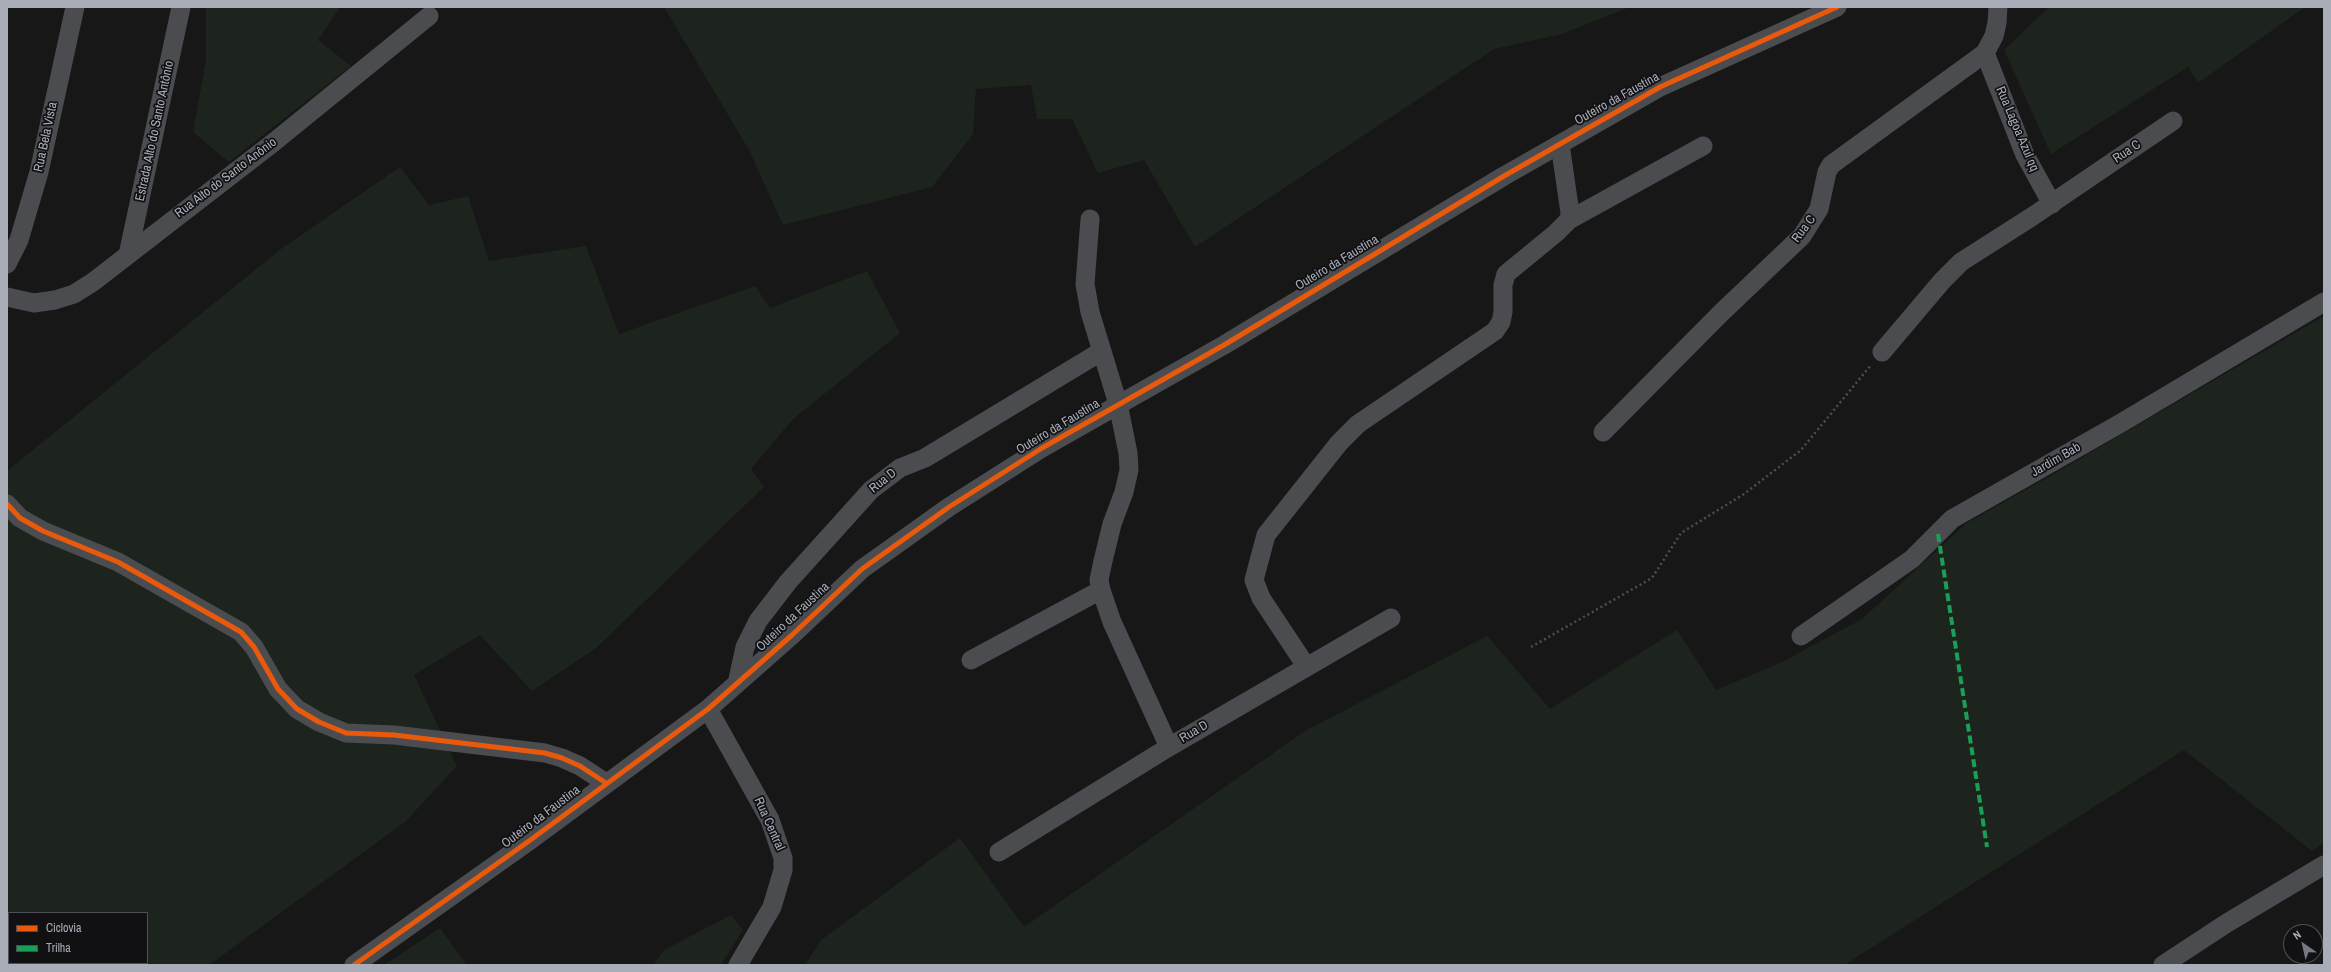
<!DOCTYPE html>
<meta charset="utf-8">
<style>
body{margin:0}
#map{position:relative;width:2331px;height:972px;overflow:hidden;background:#171717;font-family:"Archivo Narrow",sans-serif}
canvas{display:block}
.frame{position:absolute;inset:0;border:8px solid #a8adb8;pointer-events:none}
.legend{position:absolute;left:8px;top:912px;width:140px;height:52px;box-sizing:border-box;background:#111113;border:1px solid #4d4f55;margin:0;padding:5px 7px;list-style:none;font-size:12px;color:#a8adb8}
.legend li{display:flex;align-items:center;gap:8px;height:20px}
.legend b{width:20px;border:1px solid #4d4f55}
.north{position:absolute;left:2283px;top:924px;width:40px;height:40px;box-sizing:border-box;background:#111113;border:1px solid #4d4f55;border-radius:50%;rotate:326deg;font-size:11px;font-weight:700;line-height:16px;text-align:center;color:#a8adb8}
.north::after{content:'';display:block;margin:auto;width:14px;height:18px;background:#757880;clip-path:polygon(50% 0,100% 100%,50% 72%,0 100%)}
</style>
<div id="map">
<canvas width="2331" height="972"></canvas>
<div class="frame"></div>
<ul class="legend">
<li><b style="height:5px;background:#e8590c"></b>Ciclovia</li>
<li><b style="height:5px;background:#1a9f57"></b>Trilha</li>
</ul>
<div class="north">N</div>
</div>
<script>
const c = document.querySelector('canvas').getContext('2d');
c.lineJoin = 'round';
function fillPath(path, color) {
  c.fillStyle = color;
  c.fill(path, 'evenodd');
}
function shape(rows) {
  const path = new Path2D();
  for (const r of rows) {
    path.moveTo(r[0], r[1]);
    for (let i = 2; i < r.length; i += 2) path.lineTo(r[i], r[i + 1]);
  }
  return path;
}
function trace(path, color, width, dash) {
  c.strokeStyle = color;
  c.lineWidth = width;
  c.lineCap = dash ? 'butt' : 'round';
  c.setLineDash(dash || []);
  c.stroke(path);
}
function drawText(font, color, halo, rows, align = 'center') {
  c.font = font + ' "Archivo Narrow",sans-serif';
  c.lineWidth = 3.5;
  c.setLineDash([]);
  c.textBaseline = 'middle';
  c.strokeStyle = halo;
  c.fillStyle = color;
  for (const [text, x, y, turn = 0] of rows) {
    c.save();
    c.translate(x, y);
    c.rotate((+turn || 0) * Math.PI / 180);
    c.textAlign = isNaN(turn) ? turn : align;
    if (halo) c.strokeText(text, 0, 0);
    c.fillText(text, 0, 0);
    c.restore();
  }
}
fillPath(shape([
 [206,7,340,7,318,40,351,66,229,162,193,132,206,60],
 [664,7,1630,7,1562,34,1494,49,1195,247,1144,160,1098,173,1072,119,1037,119,1031,85,976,89,973,134,932,187,783,225,749,150],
 [2049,7,2305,7,2198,83,2188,67,2051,154,2004,50],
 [400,167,429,205,468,196,489,261,586,246,619,334,755,286,770,308,867,271,900,333,793,419,751,469,764,487,595,649,532,691,480,635,414,675,457,766,405,822,209,965,7,965,7,471,281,249],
 [9,913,147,913,147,963,9,963],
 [2324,316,2324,843,2312,851,2184,750,1844,965,805,965,821,940,960,838,1024,927,1305,731,1487,636,1550,709,1677,630,1716,690,1780,663,1862,619,1967,523,2059,471],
 [731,915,743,930,721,965,653,965,664,950],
 [440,928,467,965,384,965]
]), '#1d241e');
trace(shape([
 [1531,647,1652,578,1681,533,1744,494,1801,450,1871,365]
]), '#4d4e52', 2.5, [2, 3]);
trace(shape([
 [1985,53,2025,155,2052,204],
 [1090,219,1085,284,1090,312,1118,404,1128,453,1129,470,1124,492,1112,524,1103,561,1099,580,1101,590,1112,622,1169,747],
 [1569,220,1703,146],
 [128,255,181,7],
 [7,264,19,240,39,172,75,7],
 [7,297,34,303,55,300,74,294,93,282,274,142,429,16],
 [1882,352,1942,281,1961,262,2033,216,2173,121],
 [1603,432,1721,313,1802,236,1819,209,1827,172,1831,165,1985,53,1994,36,1997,23,1998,7],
 [7,504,20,518,43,531,118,562,241,632,254,647,278,689,297,709,319,722,346,733,394,735,545,753,562,758,580,766,606,783],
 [1801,636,1912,559,1952,519,2121,423,2324,302],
 [971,660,1101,590],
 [1306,666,1261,598,1254,580,1266,535,1339,443,1358,424,1495,331,1501,322,1503,312,1503,285,1506,274,1556,233,1569,220,1570,213,1560,144],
 [737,684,745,647,758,621,788,582,871,490,900,468,925,458,1102,351],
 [708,709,770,820,783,858,783,870,772,907,738,965],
 [999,852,1169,747,1391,618],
 [354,965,529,841,708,709,792,635,862,569,949,507,1042,448,1224,345,1504,176,1660,87,1837,7],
 [2163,965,2227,923,2324,865]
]), '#4b4c50', 19);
trace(shape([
 [1938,534,1987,847]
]), '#1a9f57', 4, [8, 4]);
trace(shape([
 [7,504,20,518,43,531,118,562,241,632,254,647,278,689,297,709,319,722,346,733,394,735,545,753,562,758,580,766,606,783],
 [354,965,529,841,708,709,792,635,862,569,949,507,1042,448,1224,345,1504,176,1660,87,1837,7]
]), '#e8590c', 5);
drawText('13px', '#a8adb8', '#111113', [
 ["Outeiro da Faustina",1617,99,-29],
 ["Rua Lagoa Azul qq",2017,129,67],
 ["Estrada Alto do Santo Antônio",155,131,-78],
 ["Rua Bela Vista",46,137,-78],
 ["Rua C",2127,152,-34],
 ["Rua Alto do Santo Anônio",226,178,-37],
 ["Rua C",1804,229,-53],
 ["Outeiro da Faustina",1337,263,-31],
 ["Outeiro da Faustina",1058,427,-31],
 ["Jardim Bab",2056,460,-30],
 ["Rua D",883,481,-39],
 ["Outeiro da Faustina",793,617,-43],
 ["Rua D",1194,732,-31],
 ["Outeiro da Faustina",541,817,-37],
 ["Rua Central",769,824,66]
]);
</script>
